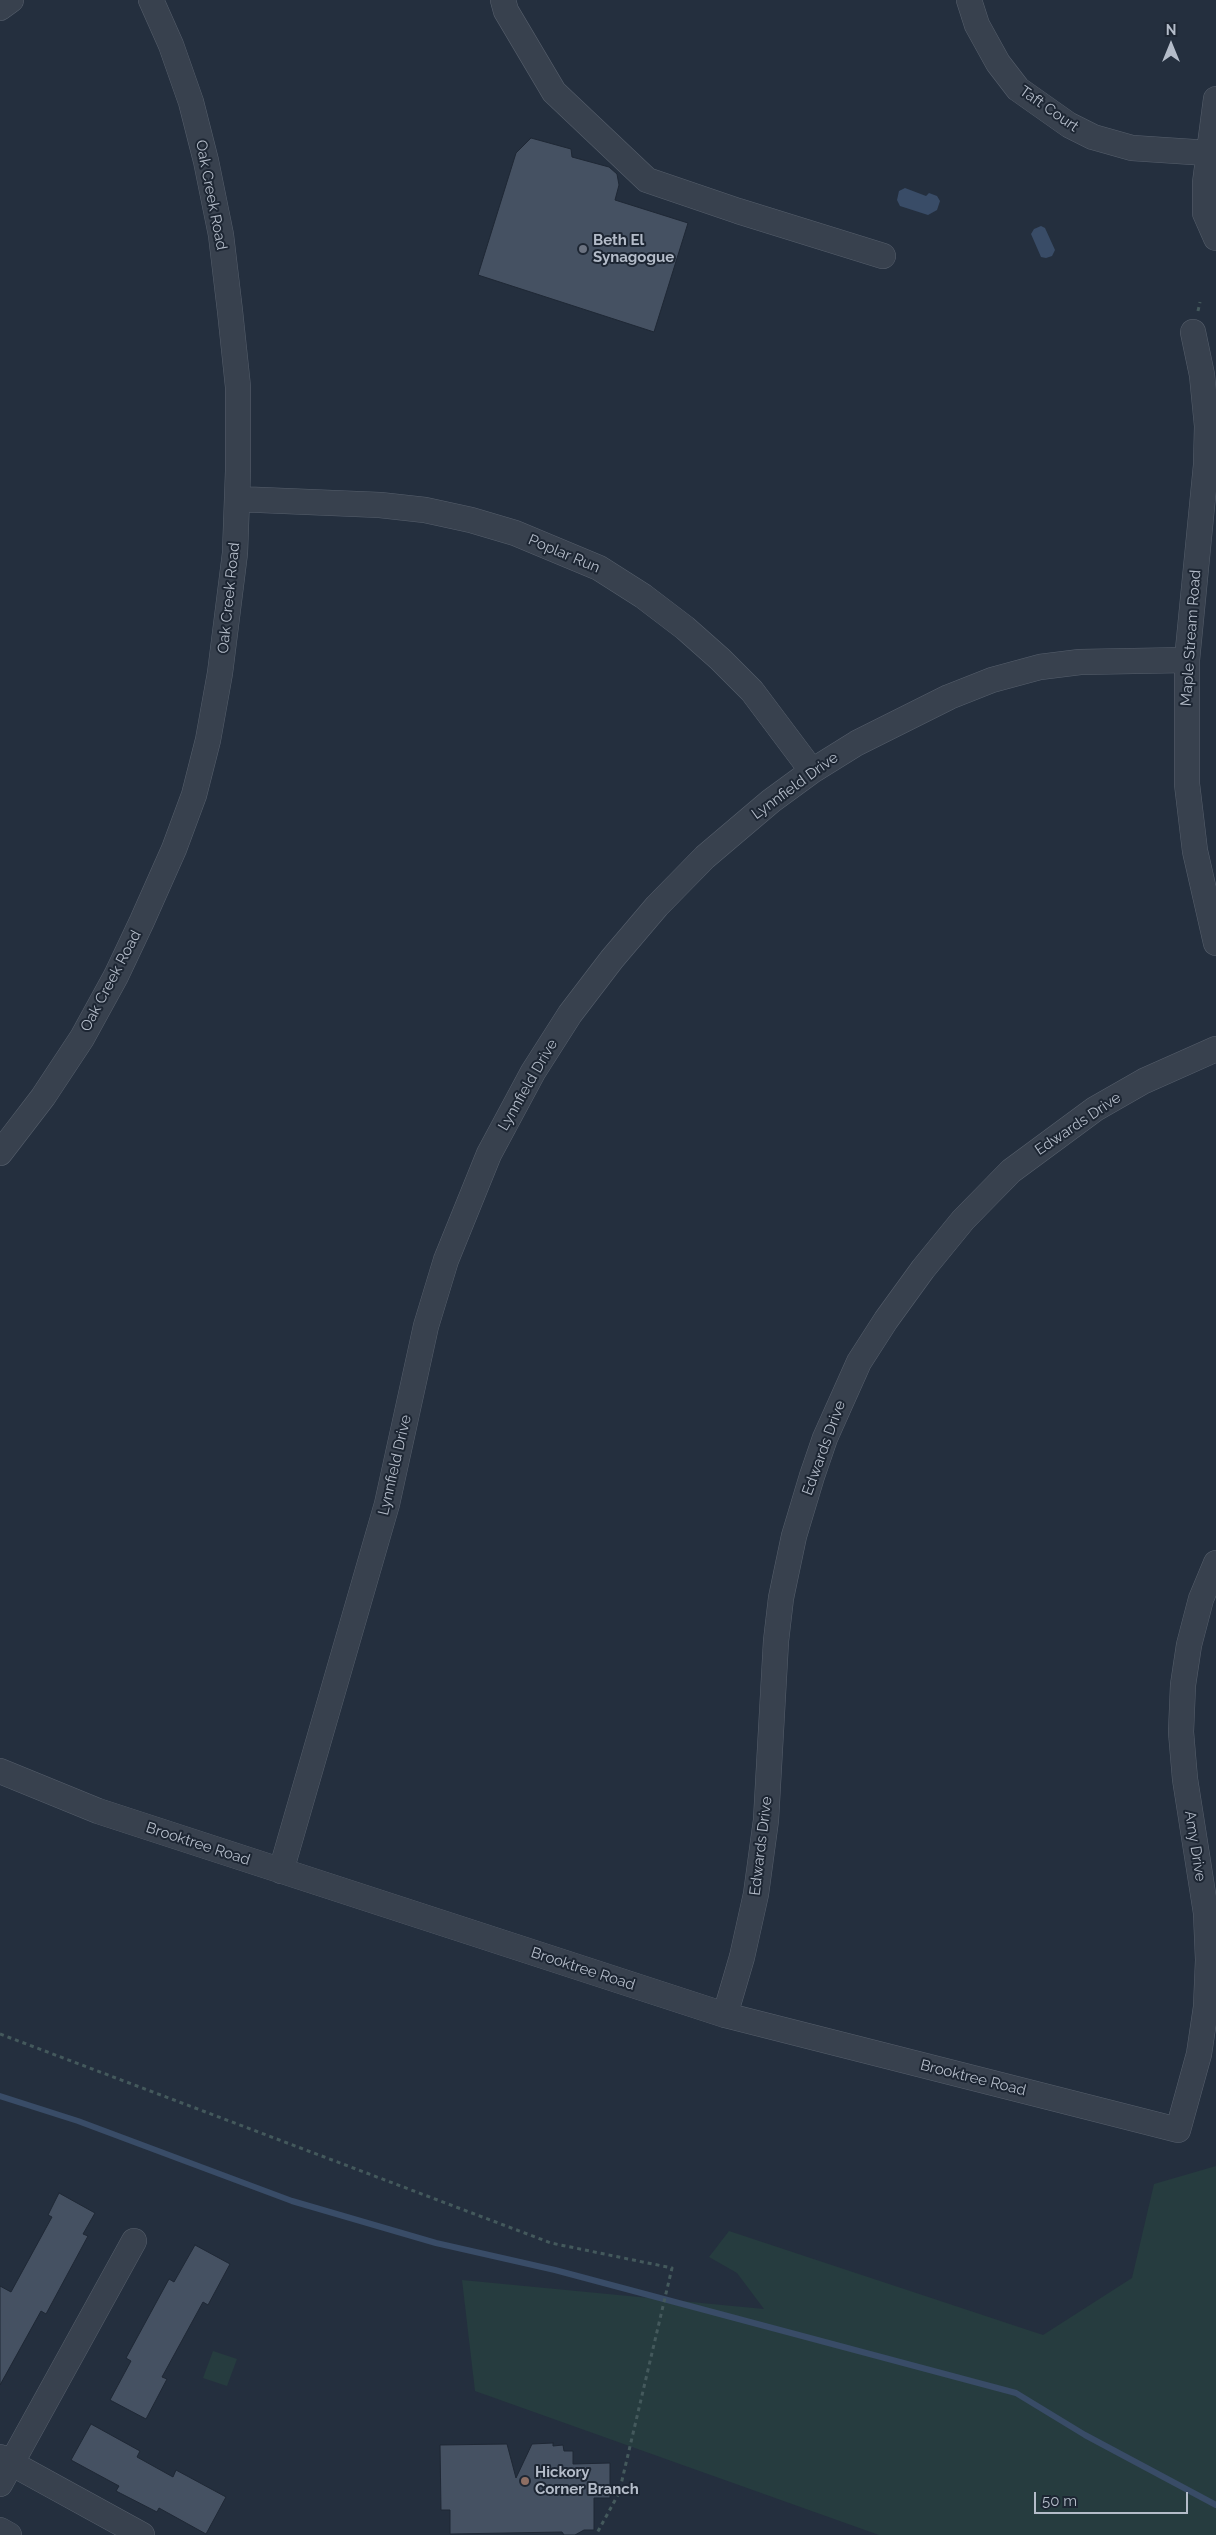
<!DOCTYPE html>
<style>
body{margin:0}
#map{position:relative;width:1216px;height:2535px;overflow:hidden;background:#242f3e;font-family:Raleway,sans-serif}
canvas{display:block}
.north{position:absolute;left:1146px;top:20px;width:50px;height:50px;-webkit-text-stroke:4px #1d2633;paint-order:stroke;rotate:0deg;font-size:14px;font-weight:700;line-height:20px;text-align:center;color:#b4bcc9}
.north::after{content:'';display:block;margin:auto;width:18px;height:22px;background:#b4bcc9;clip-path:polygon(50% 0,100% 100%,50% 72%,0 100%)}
.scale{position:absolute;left:1034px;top:2492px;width:154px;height:22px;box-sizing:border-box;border:2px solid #b4bcc9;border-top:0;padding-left:6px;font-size:15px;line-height:18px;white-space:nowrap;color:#b4bcc9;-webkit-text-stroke:4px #1d2633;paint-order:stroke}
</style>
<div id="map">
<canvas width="1216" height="2535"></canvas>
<div class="north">N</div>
<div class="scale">50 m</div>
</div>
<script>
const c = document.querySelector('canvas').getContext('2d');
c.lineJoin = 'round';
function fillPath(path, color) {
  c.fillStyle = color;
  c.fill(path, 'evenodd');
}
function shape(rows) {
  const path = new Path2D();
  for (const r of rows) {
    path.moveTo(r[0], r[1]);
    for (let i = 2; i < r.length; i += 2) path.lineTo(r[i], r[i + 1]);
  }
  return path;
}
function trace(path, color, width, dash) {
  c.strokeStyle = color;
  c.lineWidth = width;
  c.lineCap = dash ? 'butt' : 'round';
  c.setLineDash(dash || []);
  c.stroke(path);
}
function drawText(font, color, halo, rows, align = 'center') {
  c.font = font + ' Raleway,sans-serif';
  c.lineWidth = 4;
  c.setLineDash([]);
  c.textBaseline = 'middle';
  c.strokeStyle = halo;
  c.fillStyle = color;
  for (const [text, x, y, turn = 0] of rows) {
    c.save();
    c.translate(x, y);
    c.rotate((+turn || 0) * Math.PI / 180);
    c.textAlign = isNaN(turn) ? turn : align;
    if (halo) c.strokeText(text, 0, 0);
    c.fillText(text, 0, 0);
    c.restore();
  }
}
fillPath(shape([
 [1216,2166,1216,2535,879,2535,475,2391,462,2280,764,2309,737,2273,709,2257,729,2231,1043,2335,1132,2278,1154,2184],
 [213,2351,237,2359,227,2386,203,2378]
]), '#263c3f');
fillPath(shape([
 [905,188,926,196,929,193,937,196,940,201,937,210,928,215,900,206,897,200,899,191],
 [1041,226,1045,228,1055,250,1052,256,1046,258,1041,257,1031,234,1034,229]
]), '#394c67');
trace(shape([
 [0,2096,78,2121,292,2201,436,2243,555,2270,1016,2393,1085,2435,1216,2505]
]), '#394c67', 6);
const building = shape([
 [531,138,571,149,572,157,609,167,617,174,619,185,615,200,688,223,654,332,478,275,516,153,531,138],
 [59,2193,95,2213,83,2234,88,2236,46,2314,41,2311,0,2385,0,2286,11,2292,52,2217,48,2215,59,2193],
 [195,2245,230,2264,208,2305,203,2302,162,2377,167,2379,146,2419,110,2400,131,2361,126,2358,169,2279,174,2282,195,2245],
 [91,2424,140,2451,137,2457,173,2477,176,2470,226,2497,206,2534,159,2508,157,2512,116,2491,119,2486,71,2460,91,2424],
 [553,2443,553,2446,563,2445,564,2451,573,2451,573,2464,610,2463,610,2498,594,2498,594,2530,584,2530,575,2535,564,2535,562,2532,450,2534,450,2510,441,2510,440,2445,507,2444,516,2478,532,2444,553,2443]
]);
fillPath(building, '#455162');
trace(building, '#1f2835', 1);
const minor = shape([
 [503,0,506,11,554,92,647,180,738,211,883,256],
 [969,0,977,25,998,63,1018,89,1069,125,1093,137,1132,148,1208,153],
 [0,8,11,0],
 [1216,99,1205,183,1205,213,1216,238],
 [1193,332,1202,375,1207,426,1206,465,1187,660,1187,784,1195,851,1216,943],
 [237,499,380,505,425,510,471,520,515,533,599,568,643,596,685,628,720,659,752,691,812,771],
 [0,1153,43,1097,82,1038,116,976,142,921,174,849,194,795,208,740,220,673,235,553,238,471,238,387,230,311,221,235,206,161,191,102,171,45,151,0],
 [0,1771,98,1811,725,2015,1178,2130,1199,2054,1206,2007,1208,1960,1206,1913,1185,1779,1181,1732,1183,1685,1189,1645,1201,1599,1216,1563],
 [281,1871,387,1504,426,1326,446,1260,489,1154,533,1072,570,1014,612,959,657,906,705,857,771,801,812,771,857,743,949,697,992,680,1040,667,1080,662,1187,660],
 [725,2015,742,1957,756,1894,766,1820,776,1641,781,1598,794,1536,812,1476,825,1438,859,1362,886,1320,923,1269,963,1220,1011,1171,1095,1109,1144,1081,1216,1049],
 [0,2457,142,2535],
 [0,2484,134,2241],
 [0,2530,9,2535]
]);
trace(minor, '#565f6c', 26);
trace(shape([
 [1198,311,1200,302],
 [0,2034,551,2243,672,2268,619,2493,596,2535]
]), '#44595c', 3, [4, 4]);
trace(minor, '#38414e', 25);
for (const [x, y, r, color] of [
 [583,249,5,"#6b7280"],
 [525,2481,5,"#8d6e63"]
]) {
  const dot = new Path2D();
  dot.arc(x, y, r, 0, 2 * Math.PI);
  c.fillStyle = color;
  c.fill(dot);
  trace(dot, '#1d2633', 2);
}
drawText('15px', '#b4bcc9', '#1d2633', [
 ["Taft Court",1049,109,35],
 ["Oak Creek Road",211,195,79],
 ["Poplar Run",564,554,23],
 ["Oak Creek Road",229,598,-84],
 ["Maple Stream Road",1191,638,-86],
 ["Lynnfield Drive",795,786,-36],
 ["Oak Creek Road",111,981,-62],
 ["Lynnfield Drive",528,1085,-60],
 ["Edwards Drive",1078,1124,-34],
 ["Edwards Drive",824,1448,-70],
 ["Lynnfield Drive",395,1465,-77],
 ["Brooktree Road",198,1844,18],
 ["Edwards Drive",761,1846,-83],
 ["Amy Drive",1195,1846,81],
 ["Brooktree Road",583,1969,18],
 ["Brooktree Road",973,2078,14]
]);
drawText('bold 15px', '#b4bcc9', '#1d2633', [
 ["Beth El",593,240],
 ["Synagogue",593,257],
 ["Hickory",535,2472],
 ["Corner Branch",535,2489]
], 'left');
</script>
